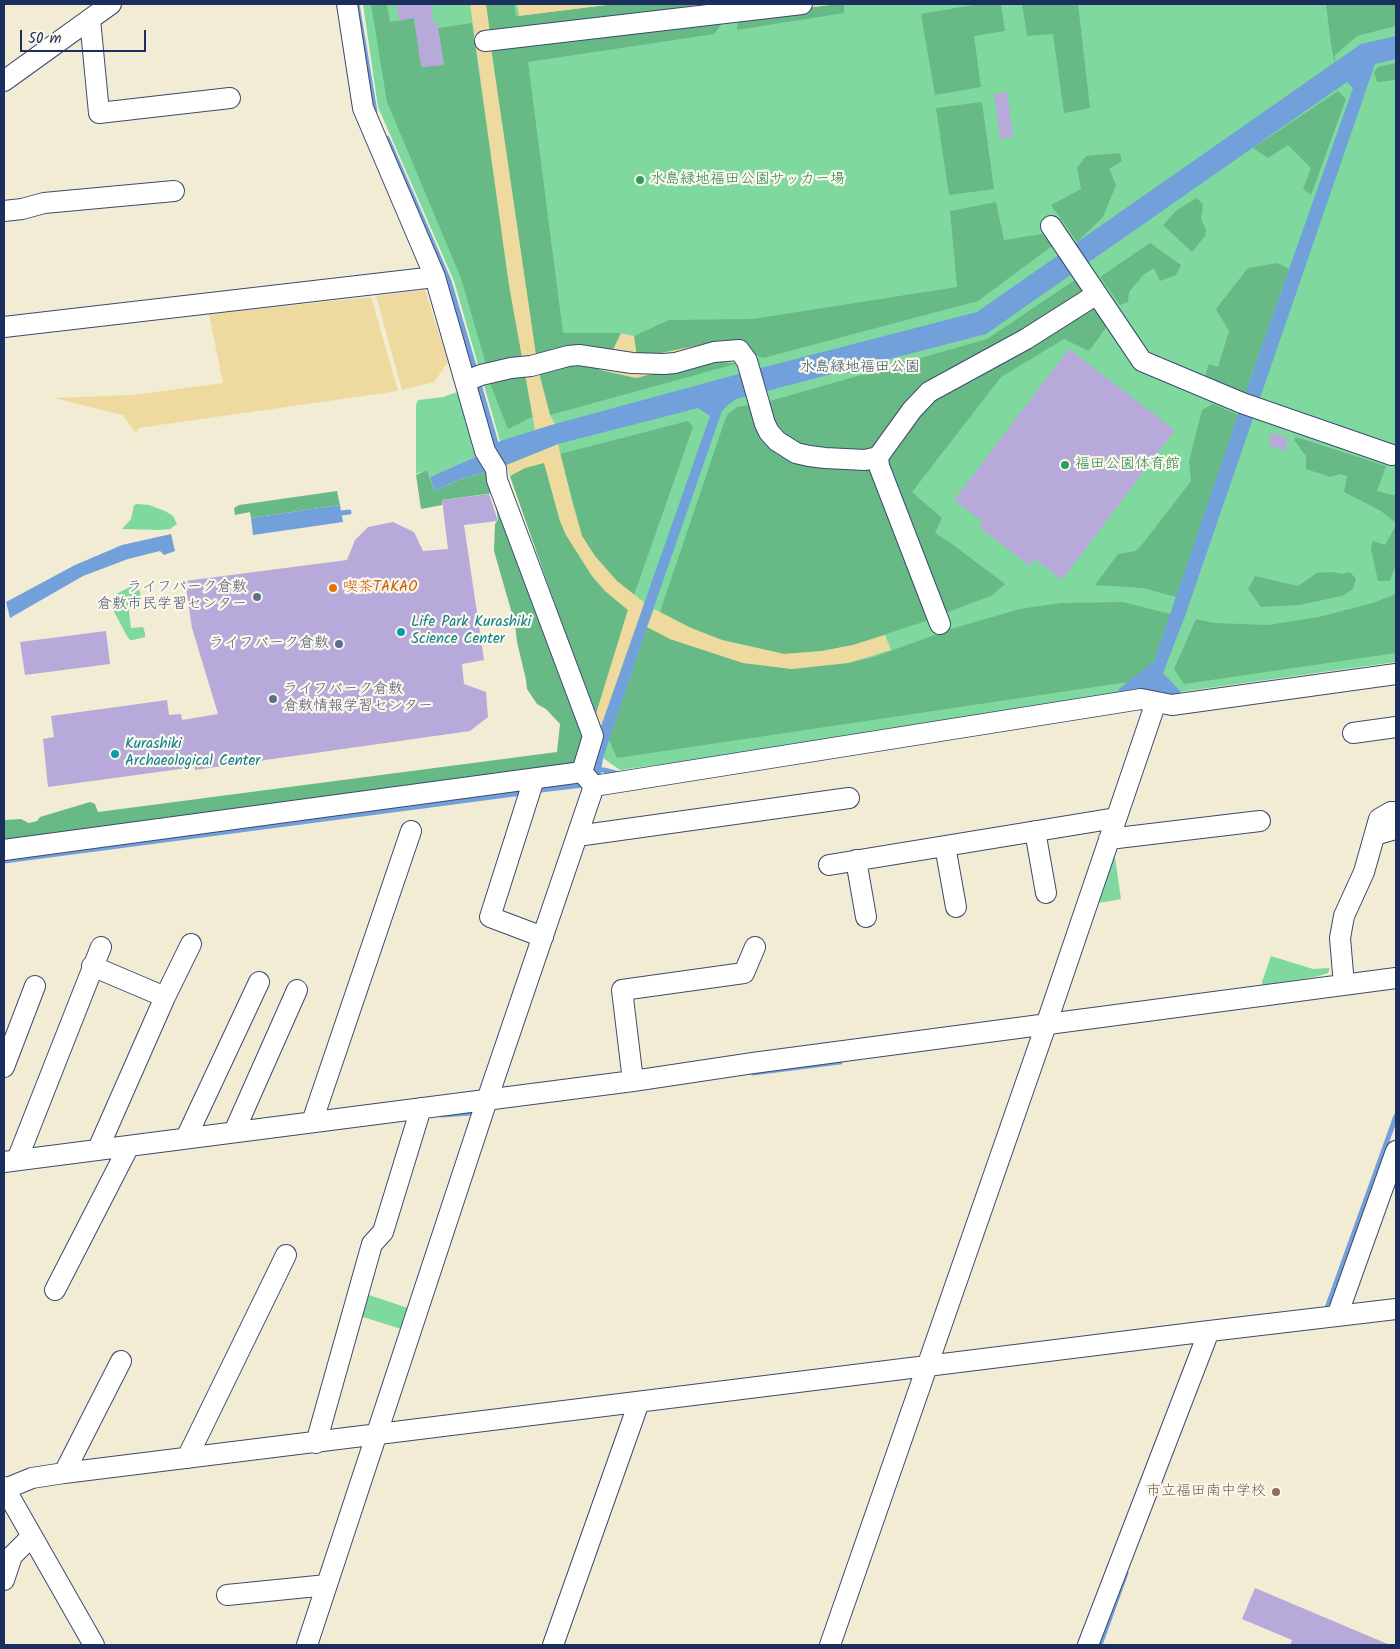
<!DOCTYPE html>
<meta charset="utf-8">
<style>
body{margin:0}
#map{position:relative;width:1400px;height:1649px;overflow:hidden;background:#f2ecd4;font-family:Kalam,sans-serif}
canvas{display:block}
.frame{position:absolute;inset:0;border:5px solid #1b2f5e;pointer-events:none}
.scale{position:absolute;left:20px;top:30px;width:126px;height:22px;box-sizing:border-box;border:2px solid #1b2f5e;border-top:0;padding-left:6px;font-size:15px;line-height:18px;white-space:nowrap;color:#1b2f5e;-webkit-text-stroke:4px #fbf7ec;paint-order:stroke}
</style>
<div id="map">
<canvas width="1400" height="1649"></canvas>
<div class="frame"></div>
<div class="scale">50 m</div>
</div>
<script>
const c = document.querySelector('canvas').getContext('2d');
c.lineJoin = 'round';
function fillPath(path, color) {
  c.fillStyle = color;
  c.fill(path, 'evenodd');
}
function shape(rows) {
  const path = new Path2D();
  for (const r of rows) {
    path.moveTo(r[0], r[1]);
    for (let i = 2; i < r.length; i += 2) path.lineTo(r[i], r[i + 1]);
  }
  return path;
}
function trace(path, color, width, dash) {
  c.strokeStyle = color;
  c.lineWidth = width;
  c.lineCap = dash ? 'butt' : 'round';
  c.setLineDash(dash || []);
  c.stroke(path);
}
function drawText(font, color, halo, rows, align = 'center') {
  c.font = font + ' Kalam,"Klee One",sans-serif';
  c.lineWidth = 4.5;
  c.setLineDash([]);
  c.textBaseline = 'middle';
  c.strokeStyle = halo;
  c.fillStyle = color;
  for (const [text, x, y, turn = 0] of rows) {
    c.save();
    c.translate(x, y);
    c.rotate((+turn || 0) * Math.PI / 180);
    c.textAlign = isNaN(turn) ? turn : align;
    if (halo) c.strokeText(text, 0, 0);
    c.fillText(text, 0, 0);
    c.restore();
  }
}
fillPath(shape([
 [363,4,1396,4,1396,662,620,770,603,758,590,706,510,476,454,281,378,107],
 [463,390,484,453,430,477,427,470,416,474,416,405,418,400,443,397],
 [137,504,149,505,165,511,173,516,177,524,170,529,159,530,122,529,131,519,134,505],
 [130,587,136,588,140,591,141,601,128,603,131,628,143,627,145,633,145,637,133,640,130,640,127,636,111,606,110,600,114,595],
 [1114,851,1121,899,1093,904],
 [1271,956,1313,969,1330,968,1329,970,1328,973,1315,977,1263,985,1262,982],
 [366,1294,408,1308,401,1329,360,1316]
]), '#7fd99f');
fillPath(shape([
 [371,4,387,4,390,22,414,18,422,67,444,64,438,28,472,23,509,285,523,361,487,368,461,278,387,102],
 [486,4,514,4,516,16,615,4,705,4,490,34],
 [838,4,844,4,844,13,737,30,738,17],
 [979,4,1001,4,1005,31,974,36,981,87,935,95,921,14],
 [1022,4,1078,4,1090,108,1064,113,1053,34,1027,36],
 [1326,4,1396,4,1396,26,1357,36,1335,55,1335,63,1331,45],
 [723,22,714,34,528,62,563,333,621,333,611,354,536,356,491,47],
 [1396,63,1396,80,1377,82,1374,72,1378,67],
 [1338,91,1346,99,1311,195,1303,189,1311,168,1288,145,1268,158,1253,148],
 [982,102,994,189,949,195,936,108],
 [1120,153,1122,161,1109,169,1116,185,1103,217,1077,242,1051,205,1081,189,1077,168,1086,156],
 [1196,198,1203,204,1201,219,1206,230,1205,236,1192,252,1163,225,1177,210],
 [996,202,1004,240,1042,234,1052,246,978,301,763,358,750,353,637,358,634,336,669,320,753,319,957,287,950,211],
 [1150,243,1181,265,1176,275,1160,281,1154,268,1143,275,1129,292,1128,302,1120,305,1100,277],
 [1278,263,1289,269,1245,394,1205,376,1209,364,1218,367,1229,331,1216,309,1248,268],
 [1075,280,1085,294,966,366,874,447,837,455,801,448,773,427,763,403,987,339],
 [1091,303,1108,325,1089,351,1064,339,1001,377,912,492,942,518,935,533,952,544,1005,584,991,596,945,613,902,511,885,454,929,398],
 [560,361,706,361,739,363,550,415,538,369],
 [525,370,534,416,508,429,488,378],
 [754,404,772,443,869,467,929,620,853,645,822,651,784,654,722,640,691,628,660,612,725,420,728,414,737,407],
 [1213,404,1238,415,1176,597,1143,588,1095,585,1118,554,1135,551,1141,546,1191,481,1189,461,1202,410],
 [688,421,693,427,634,595,617,582,606,570,595,556,582,536,560,454],
 [1296,437,1386,466,1377,491,1396,496,1396,523,1381,511,1344,492,1347,476,1340,474,1330,477,1306,469,1306,456,1294,440],
 [544,462,560,521,566,535,592,576,605,591,628,610,595,717,510,476,525,468],
 [493,469,583,738,574,763,562,769,4,842,4,820,21,819,29,823,37,821,40,817,90,802,95,804,98,812,557,752,560,724,546,709,537,704,527,689,526,680,517,642,515,624,494,551,495,524,498,520,494,493,442,500,442,505,421,509,416,475,427,470,435,491,456,481],
 [337,491,340,505,251,518,250,512,235,515,234,508,239,505],
 [1396,525,1396,564,1390,581,1378,581,1371,549,1373,541,1385,545],
 [1332,572,1342,574,1350,572,1356,579,1353,589,1342,596,1299,605,1261,607,1248,589,1255,576,1298,586,1317,573],
 [1396,594,1396,653,1184,684,1174,669,1196,619,1214,623,1268,625,1319,617,1373,603],
 [1123,602,1170,614,1154,661,1128,682,617,758,609,740,647,627,670,639,743,663,792,669,848,663,874,657,951,629,1020,609,1061,603]
]), '#67b986');
fillPath(shape([
 [470,4,486,4,490,34,705,4,838,4,491,48,536,355,611,354,621,333,634,336,637,358,723,340,731,347,737,363,706,361,636,378,600,370,581,362,538,369,550,415,555,424,535,430,509,285],
 [517,4,615,4,519,16],
 [425,290,448,362,434,382,402,390,376,296],
 [371,297,398,391,138,428,136,433,123,415,54,398,133,395,223,383,209,314],
 [558,444,572,501,582,536,595,556,617,581,645,603,596,743,595,717,628,610,605,591,592,576,566,535,560,521,544,463,525,468,510,476,507,465],
 [654,609,691,628,722,640,784,654,822,651,853,645,885,635,891,650,848,663,792,669,743,663,670,639,647,627]
]), '#eeda9e');
fillPath(shape([
 [1396,36,1396,59,1375,64,1185,616,1163,673,1180,691,1182,697,1121,699,1119,689,1154,661,1245,394,1353,88,1347,82,986,334,736,399,728,405,722,411,647,627,603,758,600,780,586,769,710,416,698,408,558,444,501,467,490,448,500,441,555,424,757,369,977,312,1361,44],
 [484,453,493,469,456,481,435,491,430,477],
 [340,505,343,522,253,535,251,518],
 [171,534,175,551,164,555,160,551,128,559,83,576,10,618,6,602,75,565,122,545]
]), '#71a0da');
trace(shape([
 [357,4,375,112],
 [387,138,449,281,476,373],
 [478,381,498,450],
 [334,514,349,512],
 [596,770,604,770,619,774],
 [541,790,583,785,584,787],
 [4,861,522,793],
 [753,1073,840,1062],
 [442,1115,470,1113],
 [1327,1308,1396,1116],
 [1100,1645,1126,1573]
]), '#71a0da', 5);
fillPath(shape([
 [397,4,431,4,433,23,437,22,444,65,421,67,414,18,399,21],
 [1007,92,1013,137,1000,139,994,94],
 [1069,349,1175,430,1062,580,1035,559,1030,566,979,527,983,522,954,500],
 [1272,432,1288,438,1285,451,1268,445],
 [489,494,498,521,464,525,484,660,462,664,464,684,486,692,488,717,470,731,195,770,195,767,48,787,43,739,54,737,51,716,167,700,169,715,181,714,182,720,218,714,192,628,185,581,347,560,355,540,368,527,393,522,414,532,423,551,448,549,442,500],
 [106,631,110,664,25,675,20,642],
 [1255,1588,1390,1645,1290,1645,1292,1640,1242,1619]
]), '#b7a9da');
const minor = shape([
 [347,4,363,108,435,277,485,451,496,469,497,480,593,736,582,772],
 [90,19,99,113,230,98],
 [485,41,802,4],
 [4,81,111,4],
 [4,211,22,209,44,203,174,191],
 [1051,226,1142,361,1242,403,1392,455],
 [4,327,435,277],
 [466,381,481,375,511,368,531,366,568,356,579,355,632,363,664,364,675,363,714,352,739,350,747,361,765,424,769,432,777,441,796,453,809,456,825,458,865,460,878,457],
 [940,624,879,466,878,457,912,410,929,392,1026,339,1097,294],
 [1353,733,1396,727],
 [534,779,490,917,543,937],
 [1035,831,1046,893],
 [1375,835,1396,829],
 [577,836,849,798],
 [1109,839,1260,821],
 [945,846,956,907],
 [4,850,582,772,594,786,1141,699,1172,705,1396,674],
 [856,860,866,917],
 [829,865,1116,818],
 [92,966,165,997],
 [1344,985,1340,938,1344,916,1364,872,1379,819,1391,812,1396,812],
 [4,1067,35,986],
 [633,1081,622,990,744,973,755,947],
 [312,1122,411,831],
 [234,1132,297,990],
 [186,1138,259,982],
 [98,1149,165,997,191,944],
 [17,1160,101,947],
 [4,1162,633,1081,753,1063,1396,978],
 [55,1290,129,1146],
 [1337,1316,1396,1151],
 [316,1443,372,1244,383,1232,421,1108],
 [187,1458,286,1255],
 [64,1473,121,1361],
 [4,1487,94,1645],
 [5,1489,32,1478,64,1473,1201,1332,1396,1309],
 [4,1580,12,1556,32,1536],
 [227,1595,327,1585],
 [307,1645,487,1100,594,786],
 [553,1645,639,1402],
 [830,1645,1046,1025,1156,702],
 [1088,1645,1209,1331]
]);
trace(minor, '#3b4b70', 22);
trace(minor, '#fff', 20);
for (const [x, y, r, color] of [
 [640,180,5,"#2e9e5b"],
 [1065,465,5,"#2e9e5b"],
 [333,588,5,"#e8710a"],
 [257,597,5,"#5c6f8a"],
 [401,632,5,"#0f9aa8"],
 [339,644,5,"#5c6f8a"],
 [273,699,5,"#5c6f8a"],
 [115,754,5,"#0f9aa8"],
 [1276,1492,5,"#8d6e63"]
]) {
  const dot = new Path2D();
  dot.arc(x, y, r, 0, 2 * Math.PI);
  c.fillStyle = color;
  c.fill(dot);
  trace(dot, '#fbf7ec', 2);
}
drawText('15px', '#27864d', '#fbf7ec', [
 ["水島緑地福田公園サッカー場",650,180],
 ["福田公園体育館",1075,465]
], 'left');
drawText('15px', '#345a6e', '#fbf7ec', [
 ["水島緑地福田公園",860,368]
]);
drawText('15px', '#4e5e75', '#fbf7ec', [
 ["ライフパーク倉敷",247,588],
 ["倉敷市民学習センター",247,605],
 ["ライフパーク倉敷",329,644],
 ["ライフパーク倉敷",283,690,"left"],
 ["倉敷情報学習センター",283,707,"left"]
], 'right');
drawText('15px', '#c56008', '#fbf7ec', [
 ["喫茶TAKAO",343,588]
], 'left');
drawText('15px', '#0d838f', '#fbf7ec', [
 ["Life Park Kurashiki",411,623],
 ["Science Center",411,640],
 ["Kurashiki",125,745],
 ["Archaeological Center",125,762]
], 'left');
drawText('15px', '#785e54', '#fbf7ec', [
 ["市立福田南中学校",1266,1492]
], 'right');
</script>
